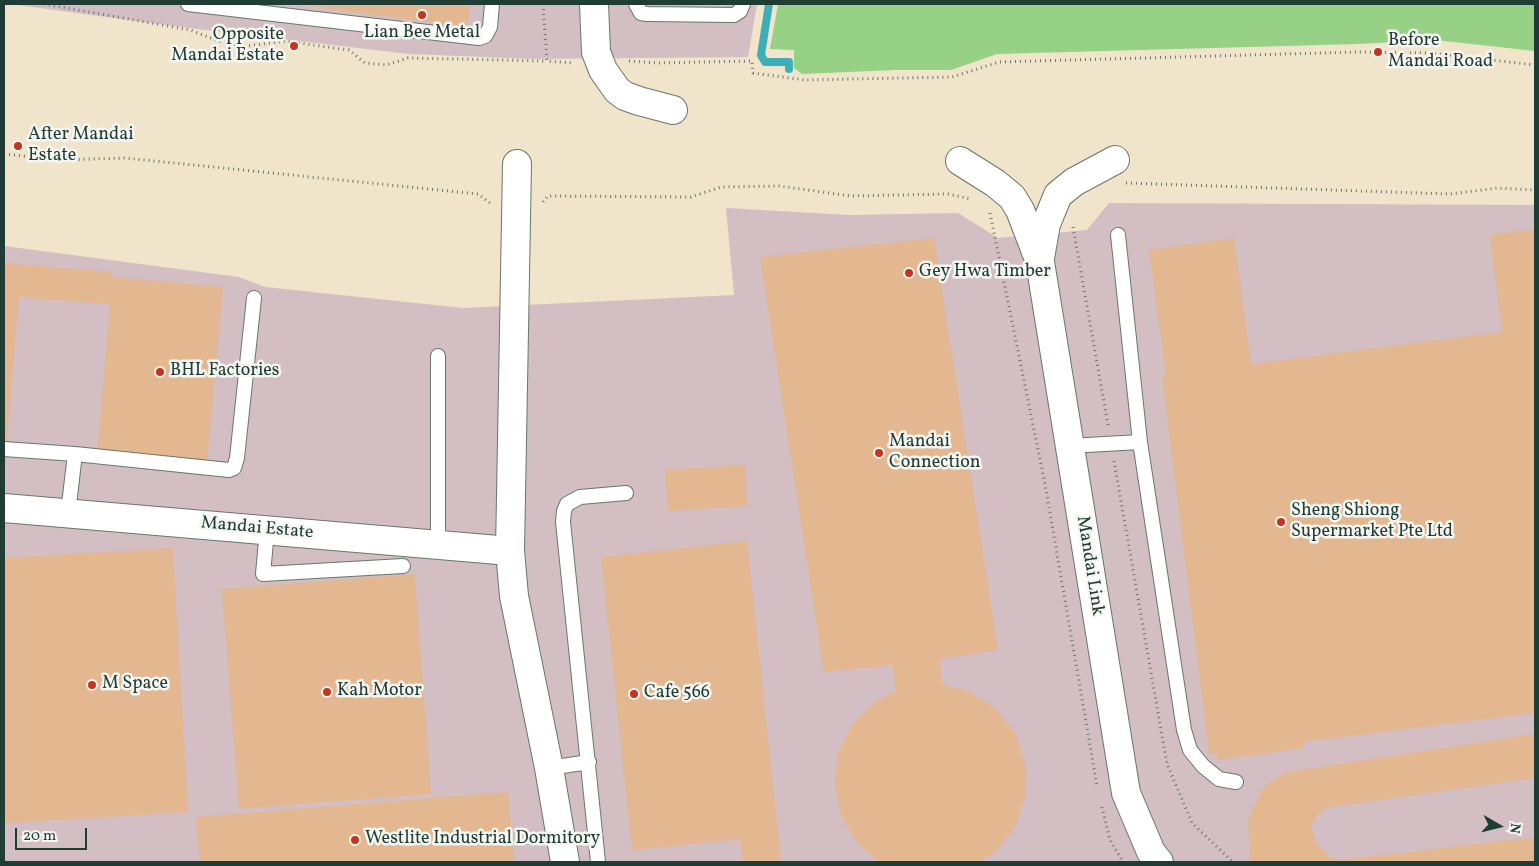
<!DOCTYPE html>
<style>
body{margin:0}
#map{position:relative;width:1539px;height:866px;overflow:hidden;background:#f0e4cb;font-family:Vollkorn,serif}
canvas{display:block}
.frame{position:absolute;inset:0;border:5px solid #1f3d34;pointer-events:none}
.north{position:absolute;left:1474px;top:801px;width:50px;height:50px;-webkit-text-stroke:4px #f6f6f2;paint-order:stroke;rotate:98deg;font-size:14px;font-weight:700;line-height:20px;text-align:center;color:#1f3d34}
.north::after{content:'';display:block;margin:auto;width:18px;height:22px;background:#1f3d34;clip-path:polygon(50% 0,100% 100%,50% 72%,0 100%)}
.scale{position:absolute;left:15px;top:828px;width:72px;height:22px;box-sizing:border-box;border:2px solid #1f3d34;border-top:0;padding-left:6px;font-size:15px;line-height:18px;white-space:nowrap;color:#1f3d34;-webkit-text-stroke:4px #f6f6f2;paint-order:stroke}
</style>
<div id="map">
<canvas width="1539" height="866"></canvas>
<div class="frame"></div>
<div class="north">N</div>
<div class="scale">20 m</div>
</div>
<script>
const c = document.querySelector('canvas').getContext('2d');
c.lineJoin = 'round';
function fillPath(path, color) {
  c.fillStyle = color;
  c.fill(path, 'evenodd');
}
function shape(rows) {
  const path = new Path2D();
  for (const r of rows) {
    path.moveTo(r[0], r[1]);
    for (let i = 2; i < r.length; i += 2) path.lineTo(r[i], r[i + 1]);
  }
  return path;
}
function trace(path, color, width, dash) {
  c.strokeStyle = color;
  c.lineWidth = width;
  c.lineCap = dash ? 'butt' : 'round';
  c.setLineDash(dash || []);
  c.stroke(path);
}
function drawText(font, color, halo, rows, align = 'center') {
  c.font = font + ' Vollkorn,serif';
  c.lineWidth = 5;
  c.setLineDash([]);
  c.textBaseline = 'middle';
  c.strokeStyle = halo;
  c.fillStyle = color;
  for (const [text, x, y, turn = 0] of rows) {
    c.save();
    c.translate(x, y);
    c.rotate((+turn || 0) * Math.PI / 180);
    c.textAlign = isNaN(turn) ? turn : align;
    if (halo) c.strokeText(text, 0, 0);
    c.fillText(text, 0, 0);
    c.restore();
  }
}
fillPath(shape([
 [10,4,757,4,748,57,533,59,409,54,189,28],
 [1109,203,1535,205,1535,862,4,862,4,246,239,277,265,287,463,308,734,295,726,208,850,215,958,213,998,238,1087,230]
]), '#d2bec3');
fillPath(shape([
 [778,4,1535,4,1535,51,1435,40,1357,44,997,54,951,70,895,70,802,74,794,68,794,50,770,49]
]), '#97d185');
trace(shape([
 [769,4,761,55,765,62,789,62,789,69]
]), '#3eafb6', 8);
fillPath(shape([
 [294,4,470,4,467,27],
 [1535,229,1535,713,1303,742,1304,748,1218,760,1217,753,1209,754,1162,376,1166,375,1149,250,1234,238,1251,364,1502,332,1490,235],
 [934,238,998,650,939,659,943,685,968,691,996,709,1016,735,1026,766,1025,798,1015,827,995,852,979,862,880,862,856,842,841,815,835,784,838,753,852,725,875,702,896,691,893,665,824,672,760,257],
 [4,263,112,272,112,277,223,287,207,464,97,455,110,304,19,297,7,441,4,441],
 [745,465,747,506,668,511,665,470],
 [747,541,781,862,743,862,740,839,632,850,601,557],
 [173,548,188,812,4,823,4,558],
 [415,574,431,794,239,809,222,589],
 [1535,734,1535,778,1325,808,1316,817,1311,826,1316,843,1330,858,1342,860,1535,837,1535,862,1250,862,1248,819,1263,788,1283,773],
 [508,792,514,862,200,862,196,817]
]), '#e3b790');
const lane = shape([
 [188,4,479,38,485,36,490,27,492,4],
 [636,4,641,13,647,14,734,15,740,11,743,4],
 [1118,235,1140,442,1184,730,1190,750,1203,766,1219,779,1236,782],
 [438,356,438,546],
 [1069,446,1140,442],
 [4,449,75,454,229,470,234,468,237,458,254,298],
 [68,513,75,454],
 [267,530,263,574,403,566],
 [549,768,589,762],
 [598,862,563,522,564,511,567,504,580,497,626,493]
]);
const street = shape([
 [960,161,995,183,1012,197,1020,210,1040,262,1126,793,1151,852,1159,862],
 [517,164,510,551,514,596,549,768,565,862],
 [1040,258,1046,224,1058,195,1074,182,1115,160],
 [4,508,510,551]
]);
const primary = shape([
 [594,4,596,52,603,70,617,90,625,96,639,101,673,110]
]);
trace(lane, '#687769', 16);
trace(street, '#687769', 30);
trace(primary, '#687769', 30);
trace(shape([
 [44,4,190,30,227,44,248,46,285,41,349,50,365,63,386,65,408,58,547,61],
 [543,4,547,61,574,63],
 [629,61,656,63,752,61,753,73,805,80,952,77,999,62,1358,52,1431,53,1535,65],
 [4,154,62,160,125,158,478,194,490,203],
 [1126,183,1450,194,1498,188,1535,190],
 [543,202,548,196,691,197,721,187,779,186,851,196,948,194,971,199],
 [990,213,1045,484,1097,786],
 [1073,227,1108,425],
 [1114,461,1167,764,1192,823,1233,862],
 [1102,807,1110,840,1123,862]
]), '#687769', 3, [1, 4]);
trace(lane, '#fff', 14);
trace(street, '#fff', 28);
trace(primary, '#fff', 28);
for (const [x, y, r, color] of [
 [422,15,5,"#c8321e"],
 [294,46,5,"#c8321e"],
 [1378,52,5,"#c8321e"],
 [18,146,5,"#c8321e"],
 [909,273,5,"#c8321e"],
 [160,372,5,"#c8321e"],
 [879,453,5,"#c8321e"],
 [1281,522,5,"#c8321e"],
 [92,685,5,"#c8321e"],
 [327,692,5,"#c8321e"],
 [634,694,5,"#c8321e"],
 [355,840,5,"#c8321e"]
]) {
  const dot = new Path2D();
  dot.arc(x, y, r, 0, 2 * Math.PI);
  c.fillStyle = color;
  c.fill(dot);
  trace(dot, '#f6f6f2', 2);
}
drawText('18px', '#1f3d34', '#f6f6f2', [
 ["Lian Bee Metal",422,34,"center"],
 ["Opposite",284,36,"right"],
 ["Mandai Estate",284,57,"right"],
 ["Before",1388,42],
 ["Mandai Road",1388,63],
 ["After Mandai",28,136],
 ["Estate",28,157],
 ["Gey Hwa Timber",919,273],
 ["BHL Factories",170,372],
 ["Mandai",889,443],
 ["Connection",889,464],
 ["Sheng Shiong",1291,512],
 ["Supermarket Pte Ltd",1291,533],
 ["M Space",102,685],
 ["Kah Motor",337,692],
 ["Cafe 566",644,694],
 ["Westlite Industrial Dormitory",365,840]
], 'left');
drawText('18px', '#1f3d34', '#f6f6f2', [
 ["Mandai Estate",257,529,5],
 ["Mandai Link",1089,566,81]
]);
</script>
